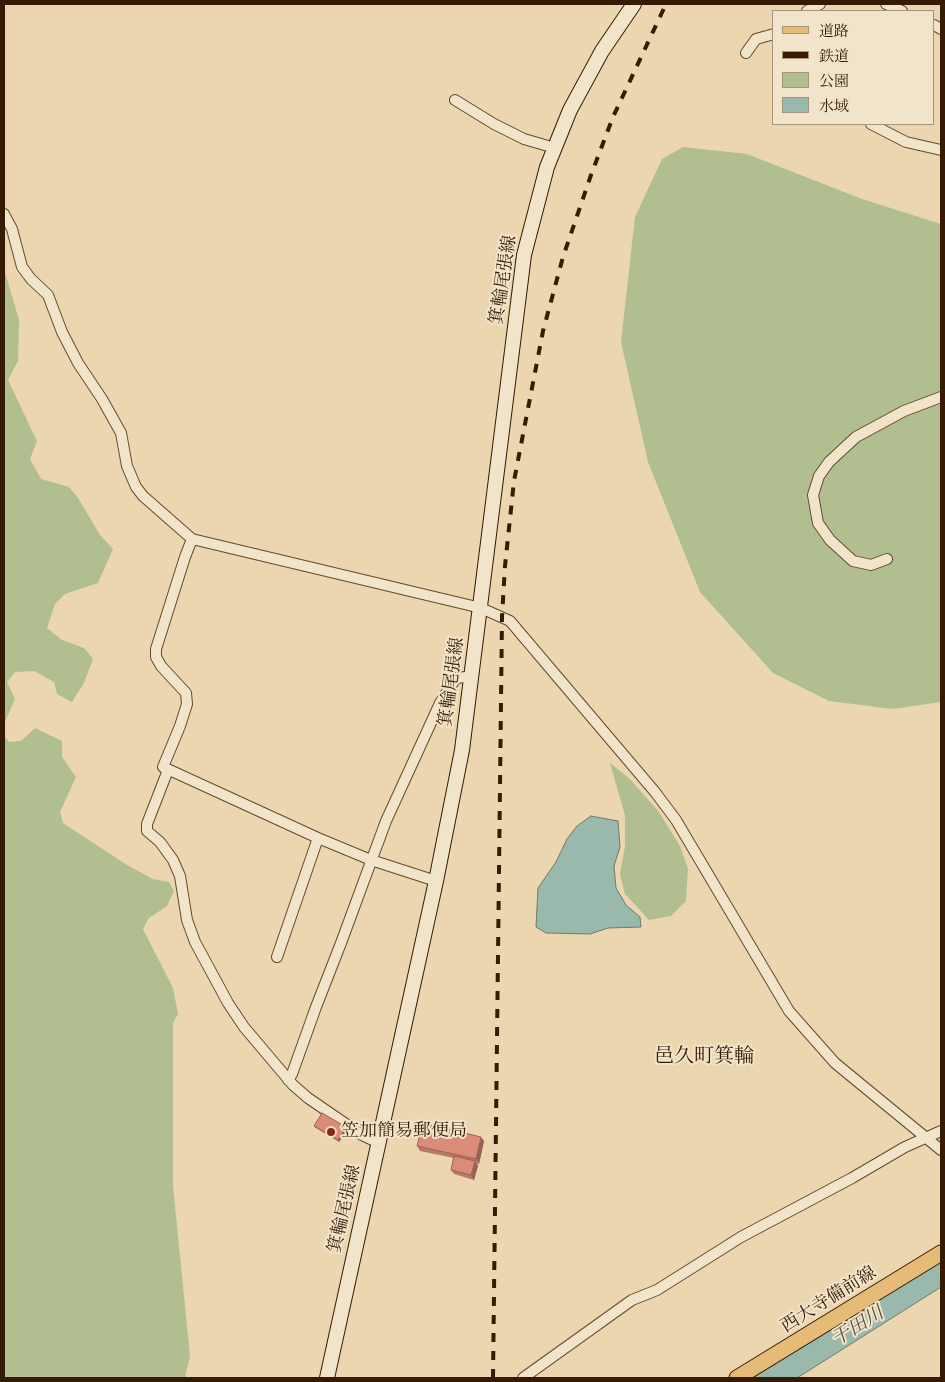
<!DOCTYPE html>
<meta charset="utf-8">
<style>
body{margin:0}
#map{position:relative;width:945px;height:1382px;overflow:hidden;background:#ebd6af;font-family:"IM FELL French Canon","Noto Serif JP",serif}
canvas{display:block}
.frame{position:absolute;inset:0;border:5px solid #361a03;pointer-events:none}
.legend{position:absolute;left:772px;top:10px;width:162px;height:115px;box-sizing:border-box;background:#f2e4cb;border:1px solid #a7937b;margin:0;padding:6px 9px;list-style:none;font-size:15px;color:#361a03}
.legend li{display:flex;align-items:center;gap:10px;height:25px}
.legend b{width:25px;border:1px solid #a7937b}
</style>
<div id="map">
<canvas width="945" height="1382"></canvas>
<div class="frame"></div>
<ul class="legend">
<li><b style="height:6px;background:#e6bb78"></b>道路</li>
<li><b style="height:6px;background:#361a03"></b>鉄道</li>
<li><b style="height:14px;background:#b1bf90"></b>公園</li>
<li><b style="height:14px;background:#98b9ab"></b>水域</li>
</ul>
</div>
<script>
const c = document.querySelector('canvas').getContext('2d');
c.lineJoin = 'round';
function fillPath(path, color) {
  c.fillStyle = color;
  c.fill(path, 'evenodd');
}
function shape(rows) {
  const path = new Path2D();
  for (const r of rows) {
    path.moveTo(r[0], r[1]);
    for (let i = 2; i < r.length; i += 2) path.lineTo(r[i], r[i + 1]);
  }
  return path;
}
function trace(path, color, width, dash) {
  c.strokeStyle = color;
  c.lineWidth = width;
  c.lineCap = dash ? 'butt' : 'round';
  c.setLineDash(dash || []);
  c.stroke(path);
}
function drawText(font, color, halo, rows, align = 'center') {
  c.font = font + ' "IM FELL French Canon","Noto Serif JP",serif';
  c.lineWidth = 4;
  c.setLineDash([]);
  c.textBaseline = 'middle';
  c.strokeStyle = halo;
  c.fillStyle = color;
  for (const [text, x, y, turn = 0] of rows) {
    c.save();
    c.translate(x, y);
    c.rotate((+turn || 0) * Math.PI / 180);
    c.textAlign = isNaN(turn) ? turn : align;
    if (halo) c.strokeText(text, 0, 0);
    c.fillText(text, 0, 0);
    c.restore();
  }
}
fillPath(shape([
 [683,147,747,154,862,199,941,224,941,702,893,709,829,701,773,673,700,592,648,462,621,342,635,217,662,159],
 [4,269,19,320,18,361,8,380,37,441,30,459,41,479,69,487,78,498,100,535,113,549,98,583,65,594,55,604,47,628,62,640,84,648,93,659,84,683,72,702,57,694,54,682,34,671,15,672,7,682,15,699,4,724],
 [35,728,62,741,62,757,76,777,60,812,63,823,127,865,153,879,169,882,174,891,167,906,149,918,143,929,173,988,178,1014,173,1023,173,1186,190,1356,185,1378,4,1378,4,735,9,742,21,741],
 [610,763,630,779,659,812,680,846,688,869,686,901,671,916,649,920,625,894,620,874,625,846,625,816]
]), '#b1bf90');
const water = shape([
 [591,816,618,821,620,847,614,866,616,888,626,905,640,917,641,927,608,928,590,934,546,933,536,927,538,888,556,862,567,839,577,826,591,816],
 [941,1260,941,1287,797,1378,749,1378,941,1260]
]);
fillPath(water, '#98b9ab');
trace(water, '#717968', 1);
const street = shape([
 [886,4,902,11],
 [807,11,820,4],
 [934,25,941,29],
 [746,53,756,39,774,34],
 [455,100,494,124,524,139,555,148],
 [871,124,906,142,941,150],
 [4,214,12,229,22,267,31,279,48,295,62,332,78,363,102,399,121,433,127,466,136,487,143,496,192,539,481,608,510,621,655,792,676,820,789,1011,835,1063,941,1150],
 [192,539,185,557,156,649,156,657,161,666,186,693,187,704,180,726,163,767,318,838,371,860,436,881],
 [887,559,871,565,853,561,830,540,818,523,813,495,819,476,829,462,856,437,904,411,941,397],
 [168,770,147,824,147,831,160,842,173,860,180,876,187,920,195,942,228,1003,244,1027,293,1085,308,1098,362,1135,379,1143],
 [277,957,318,838],
 [288,1080,292,1074,316,1007,341,943,386,821,440,703,456,678,466,677,471,678],
 [523,1378,632,1300,657,1290,741,1237,852,1178,905,1147,941,1131]
]);
const secondary = shape([
 [327,1378,436,881,462,750,524,255,547,167,570,110,602,51,634,4]
]);
const primary = shape([
 [737,1378,941,1253]
]);
trace(street, '#63492e', 12);
trace(secondary, '#361a03', 16);
trace(primary, '#361a03', 17);
trace(street, '#f2e4cb', 10);
trace(secondary, '#f2e4cb', 14);
trace(primary, '#e6bb78', 15);
trace(shape([
 [493,1378,502,617,505,566,514,481,543,331,563,257,591,175,613,117,666,4]
]), '#361a03', 4, [9, 9]);
fillPath(shape([
 [314,1126,348,1129,339,1142,316,1128],
 [484,1141,479,1164,477,1163,478,1166,474,1180,454,1174,451,1170,454,1158,420,1151,417,1146]
]), '#bb7867');
fillPath(shape([
 [346,1127,348,1129,339,1142,338,1140],
 [481,1137,484,1141,479,1164,476,1159],
 [475,1161,478,1166,474,1180,471,1175]
]), '#996254');
const building = shape([
 [322,1113,346,1127,338,1140,314,1126,322,1113],
 [423,1123,481,1137,476,1159,417,1146,423,1123],
 [454,1156,475,1161,471,1175,451,1170,454,1156]
]);
fillPath(building, '#da8c78');
trace(building, '#996254', 1);
for (const [x, y, r, color] of [
 [331,1132,5,"#8f2418"]
]) {
  const dot = new Path2D();
  dot.arc(x, y, r, 0, 2 * Math.PI);
  c.fillStyle = color;
  c.fill(dot);
  trace(dot, '#f2e4cb', 2);
}
drawText('18px', '#361a03', '#f2e4cb', [
 ["箕輪尾張線",504,280,-81],
 ["箕輪尾張線",452,682,-82],
 ["箕輪尾張線",345,1209,-77],
 ["西大寺備前線",829,1300,-32]
]);
drawText('18px', '#361a03', '#f2e4cb', [
 ["笠加簡易郵便局",341,1132]
], 'left');
drawText('italic 19px', '#534a35', '#f2e4cb', [
 ["干田川",858,1327,-32]
]);
drawText('20px', '#361a03', '#f2e4cb', [
 ["邑久町箕輪",704,1057]
]);
</script>
